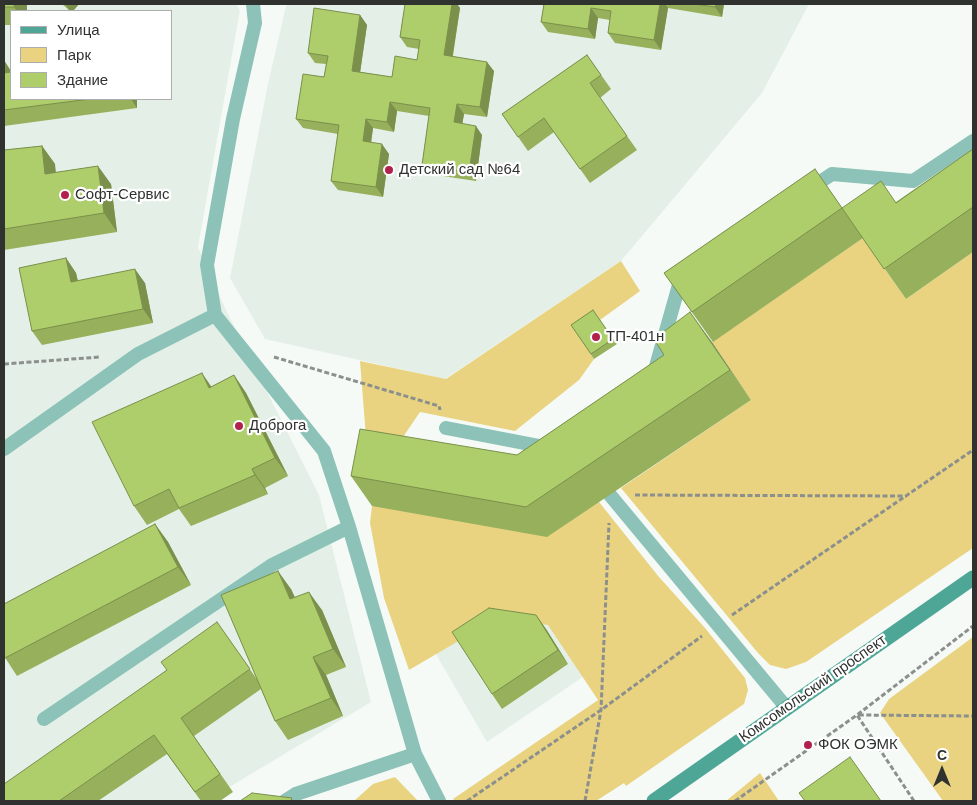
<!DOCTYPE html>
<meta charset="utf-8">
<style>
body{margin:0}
#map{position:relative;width:977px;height:805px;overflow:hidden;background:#f5faf6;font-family:Helvetica,sans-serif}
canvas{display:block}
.frame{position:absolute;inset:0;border:5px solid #303230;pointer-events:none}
.legend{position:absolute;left:10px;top:10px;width:162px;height:90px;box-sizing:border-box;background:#fff;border:1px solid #acadac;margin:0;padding:6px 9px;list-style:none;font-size:15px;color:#303230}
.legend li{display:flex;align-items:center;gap:10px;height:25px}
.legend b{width:25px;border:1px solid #acadac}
.north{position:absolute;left:917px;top:745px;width:50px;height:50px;-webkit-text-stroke:4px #fff;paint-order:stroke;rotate:0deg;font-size:14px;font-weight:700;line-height:20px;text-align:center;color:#303230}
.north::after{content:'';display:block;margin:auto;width:18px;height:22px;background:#303230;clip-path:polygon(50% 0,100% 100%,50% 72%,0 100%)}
</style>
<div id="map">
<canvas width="977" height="805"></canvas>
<div class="frame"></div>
<ul class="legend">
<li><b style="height:6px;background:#4ea697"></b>Улица</li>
<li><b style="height:14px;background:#e9d381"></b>Парк</li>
<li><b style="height:14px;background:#aecd6b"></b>Здание</li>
</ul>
<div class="north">С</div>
</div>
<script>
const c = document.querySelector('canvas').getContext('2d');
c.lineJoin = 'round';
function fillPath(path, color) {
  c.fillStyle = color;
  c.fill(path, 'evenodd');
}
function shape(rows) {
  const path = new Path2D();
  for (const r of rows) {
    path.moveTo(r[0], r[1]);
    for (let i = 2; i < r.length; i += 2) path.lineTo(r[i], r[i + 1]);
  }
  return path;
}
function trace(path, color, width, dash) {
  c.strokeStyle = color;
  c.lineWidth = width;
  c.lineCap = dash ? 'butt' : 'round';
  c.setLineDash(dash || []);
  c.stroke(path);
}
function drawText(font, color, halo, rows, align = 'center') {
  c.font = font + ' Helvetica,sans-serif';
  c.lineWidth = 4.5;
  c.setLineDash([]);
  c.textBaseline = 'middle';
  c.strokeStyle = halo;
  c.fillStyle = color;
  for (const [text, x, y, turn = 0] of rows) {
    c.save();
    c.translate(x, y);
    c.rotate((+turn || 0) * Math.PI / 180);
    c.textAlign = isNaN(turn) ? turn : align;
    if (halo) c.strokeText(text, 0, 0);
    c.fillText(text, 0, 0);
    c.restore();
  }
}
fillPath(shape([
 [4,4,236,4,240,10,198,247,225,308,319,495,371,702,206,801,4,801],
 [11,11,171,11,171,99,11,99],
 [289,4,809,4,762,93,621,261,445,379,265,339,230,278,268,84,286,6],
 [499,583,599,666,487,742,419,625]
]), '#e4f0e7');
fillPath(shape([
 [863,238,906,299,973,252,973,548,806,662,786,669,770,665,758,653,621,488,751,400,712,342],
 [621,261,640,291,600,320,597,315,575,331,594,359,579,380,515,431,420,412,403,437,369,475,360,361,446,379],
 [599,502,659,577,705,628,745,678,748,690,744,704,626,786,624,783,596,801,455,801,453,799,598,700,548,625,498,618,409,670,384,598,370,523,372,506],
 [973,637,973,801,943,801,880,713,889,699],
 [760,773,779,801,725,801,726,801],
 [395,777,418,801,354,801,373,784]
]), '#e9d381');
trace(shape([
 [274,357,439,406,440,410],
 [4,364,100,357],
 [635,495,907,496],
 [732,615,973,450],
 [467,801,601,710,702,636],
 [585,801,601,710,609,523],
 [735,801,857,715,973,626],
 [914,801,857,715,973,716]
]), '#8c908d', 3, [5, 2.5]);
trace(shape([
 [253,4,255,23,233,119,207,265,215,315,324,451,349,527,415,754,439,801],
 [808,190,832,174,913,181,973,141],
 [650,374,655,370,681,278,684,276],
 [446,428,550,448],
 [4,449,138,354,215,315],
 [610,495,786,707],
 [44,719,272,565,349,527],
 [285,801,296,794,415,754]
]), '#8cc2b7', 14);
trace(shape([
 [654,801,973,578]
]), '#4ea697', 15);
fillPath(shape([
 [4,4,27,4,27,11,11,11,11,25,4,25],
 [62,4,79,4,73,11,70,11],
 [405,4,457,4,460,8,453,56,494,71,487,117,464,114,462,124,482,135,476,181,429,174,422,165,429,116,397,111,394,132,373,128,371,142,389,154,383,197,338,190,331,181,338,134,303,128,296,119,324,77,326,64,315,63,308,53,360,15,367,25,360,72,392,77,417,60,419,49,407,47,400,37],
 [544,4,724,4,722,17,668,8,661,50,615,43,608,33,610,20,598,18,595,39,548,32,541,22],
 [587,55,611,89,600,98,637,150,590,183,554,132,528,151,502,114],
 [4,60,11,99,137,99,137,108,4,126],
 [42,146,55,164,55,173,111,184,117,232,4,250,4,150],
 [973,149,973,252,906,299,842,208,896,202],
 [815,169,863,238,713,342,664,273],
 [66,258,76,273,78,281,145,283,153,323,42,345,32,331],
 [593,310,617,344,594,359,571,325],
 [690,312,751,400,547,537,372,506,351,476,517,455,664,355],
 [234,375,246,393,288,476,265,488,268,494,191,526,179,509,147,525,134,506,211,387],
 [155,524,168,542,191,585,17,676,4,656],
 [291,589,295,597,322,610,346,667,326,675,343,716,288,740,275,721,261,689,194,736,233,792,220,801,201,801,167,754,98,801,4,801,167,670,217,622,256,678],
 [536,615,546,629,568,664,502,709,492,694]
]), '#96b05c');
fillPath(shape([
 [14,4,27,4,27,11,17,11,14,7],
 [65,4,79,4,73,11,70,11],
 [452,4,457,4,460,8,451,65,444,55],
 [660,4,665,4,668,8,661,50,654,40],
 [716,4,724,4,722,17,715,7],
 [591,8,598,18,595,39,588,29],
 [360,15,367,25,359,80,352,71],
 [4,60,11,71,11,83,4,73],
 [487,62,494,71,487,117,480,107],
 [131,99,137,99,137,108],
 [390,102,397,111,394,132,387,122],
 [457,104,464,114,461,132,454,122],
 [366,119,373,128,370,151,363,141],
 [476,126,482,135,476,181,469,172],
 [382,144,389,154,383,197,376,187],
 [42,146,55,164,58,192,45,174],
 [98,166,111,184,117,232,104,213],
 [66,258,76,273,81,296,71,282],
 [135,269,145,283,153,323,143,309],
 [690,312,712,342,751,400,730,370],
 [202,373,215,392,209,388],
 [234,375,246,393,288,476,275,458],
 [252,469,265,488,268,494,255,475],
 [155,524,168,542,191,585,178,567],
 [278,571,291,589,303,618,290,599],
 [309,592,322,610,346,667,333,649],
 [536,615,546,629,568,664,558,650],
 [313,657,326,675,343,716,331,698]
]), '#7a904b');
const building = shape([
 [4,4,14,4,14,7,4,7,4,4],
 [405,4,452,4,444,55,487,62,480,107,457,104,454,122,476,126,469,172,422,165,430,108,390,102,387,122,366,119,363,141,382,144,376,187,331,181,339,125,296,119,303,74,324,77,328,56,308,53,314,8,360,15,352,71,392,77,395,56,417,60,420,40,400,37,405,4],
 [544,4,660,4,654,40,608,33,611,11,591,8,588,29,541,22,544,4],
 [695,4,716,4,715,7,695,4],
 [587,55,601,75,590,83,627,136,580,169,544,118,518,137,502,114,587,55],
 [4,71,4,73,11,72,11,99,90,99,4,110,4,71],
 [42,146,45,174,98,166,104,213,4,229,4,150,42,146],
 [973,149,973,207,884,269,842,208,881,181,896,203,973,149],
 [815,169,842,208,692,312,664,273,815,169],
 [66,258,71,282,135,269,143,309,32,331,19,268,66,258],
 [593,310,613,339,591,354,571,325,593,310],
 [690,312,730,370,526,507,351,476,360,429,517,455,664,355,654,339,690,312],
 [202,373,209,388,234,375,275,458,252,469,255,475,179,508,169,489,134,506,92,422,202,373],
 [155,524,178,567,5,658,4,656,4,604,155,524],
 [278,571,290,599,309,592,333,649,313,657,331,698,275,721,221,595,278,571],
 [489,608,536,615,558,650,492,694,452,632,489,608],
 [217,622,250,669,181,718,220,774,195,792,154,735,59,801,4,801,4,784,167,670,161,662,217,622],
 [850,757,881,801,805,801,799,793,850,757],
 [252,793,292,798,291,801,240,801,252,793]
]);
fillPath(building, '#aecd6b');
trace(building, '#7a904b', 1);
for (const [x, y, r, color] of [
 [389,170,5,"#b2214b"],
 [65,195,5,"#b2214b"],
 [596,337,5,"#b2214b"],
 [239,426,5,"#b2214b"],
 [808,745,5,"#b2214b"]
]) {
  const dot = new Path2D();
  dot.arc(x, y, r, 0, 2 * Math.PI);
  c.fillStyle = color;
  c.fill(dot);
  trace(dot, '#fff', 2);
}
drawText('15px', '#303230', '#fff', [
 ["Детский сад №64",399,170],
 ["Софт-Сервис",75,195],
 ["ТП-401н",606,337],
 ["Доброга",249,426],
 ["ФОК ОЭМК",818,745]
], 'left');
drawText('15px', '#303230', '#fff', [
 ["Комсомольский проспект",813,689,-35]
]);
</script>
